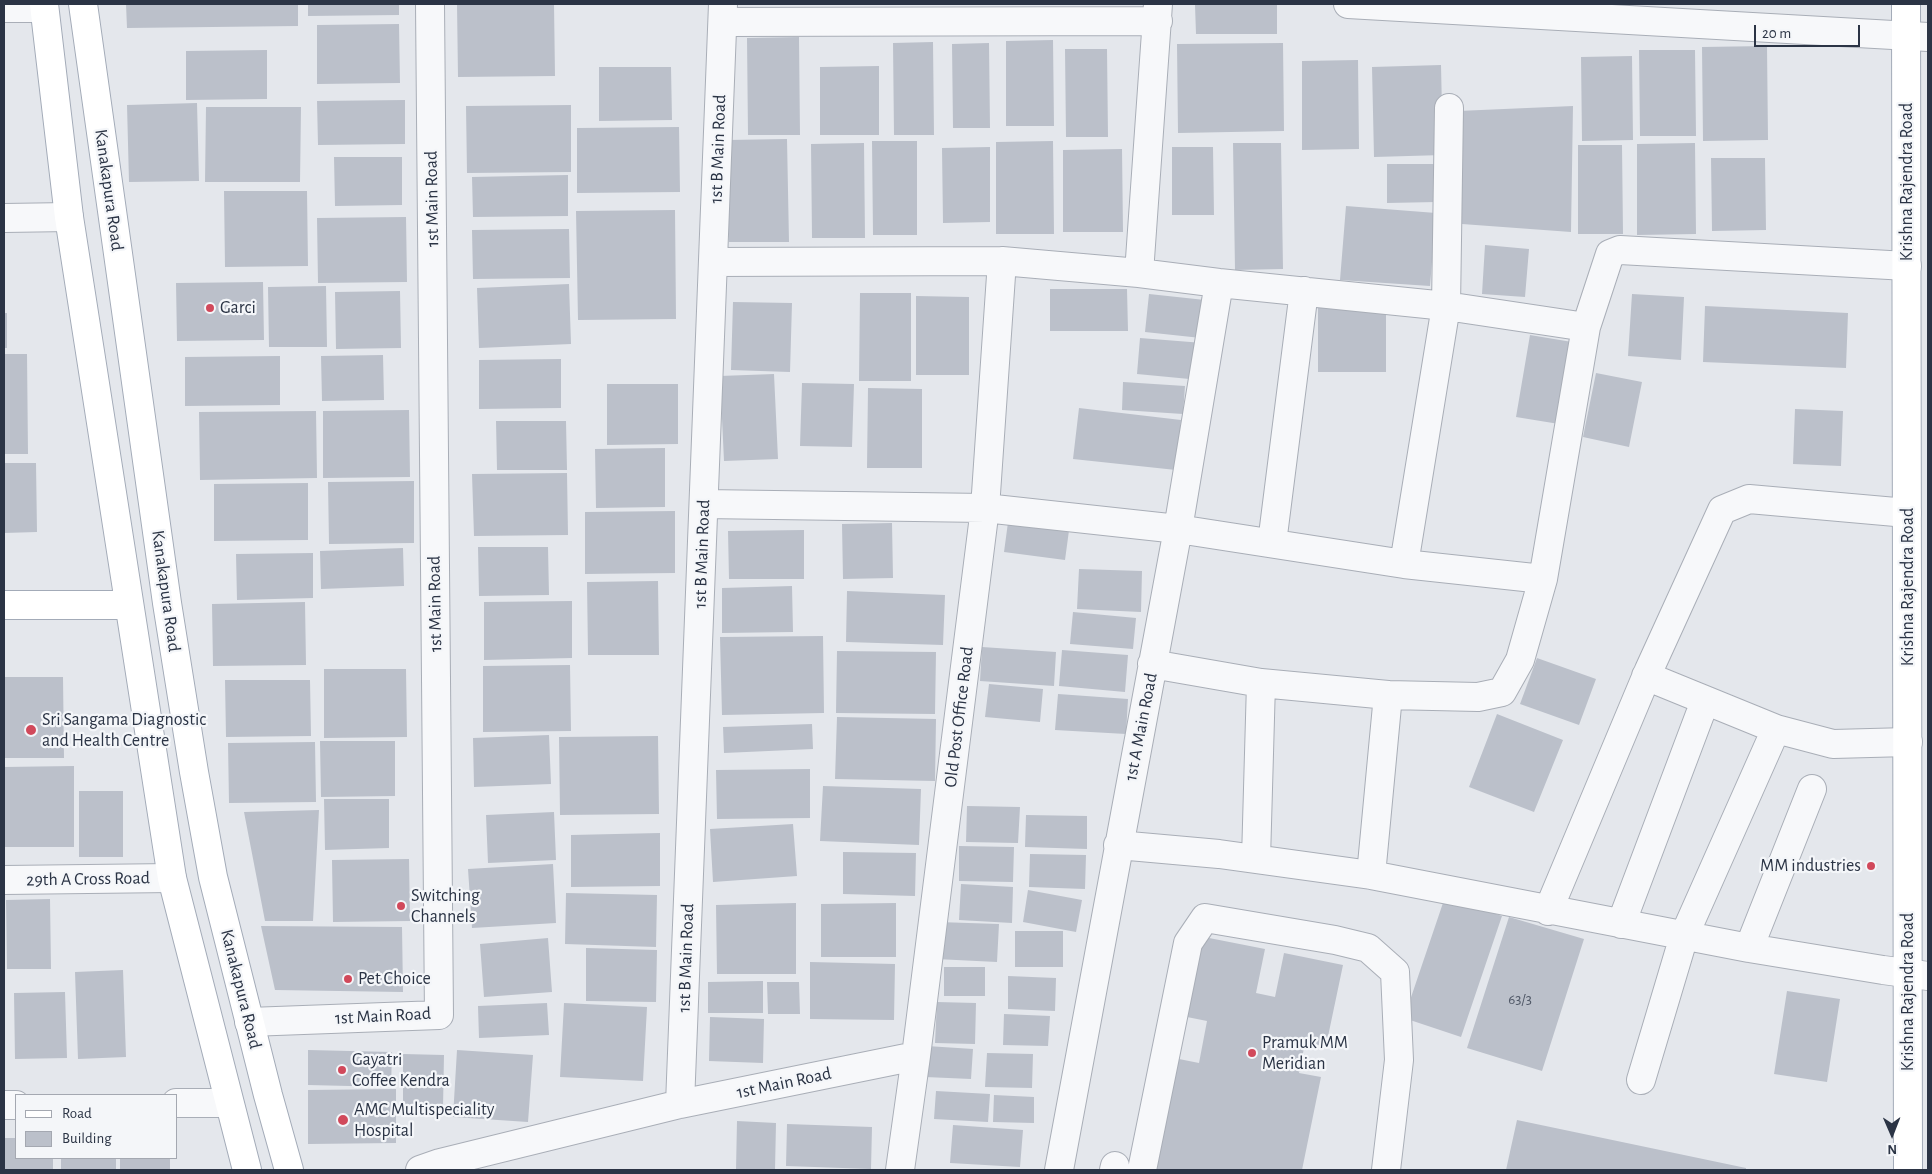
<!DOCTYPE html>
<style>
body{margin:0}
#map{position:relative;width:1932px;height:1174px;overflow:hidden;background:#e4e7ec;font-family:"Alegreya Sans",sans-serif}
canvas{display:block}
.frame{position:absolute;inset:0;border:5px solid #2b3445;pointer-events:none}
.legend{position:absolute;left:15px;top:1094px;width:162px;height:65px;box-sizing:border-box;background:#f4f6f9;border:1px solid #a4a8b1;margin:0;padding:6px 9px;list-style:none;font-size:15px;color:#2b3445}
.legend li{display:flex;align-items:center;gap:10px;height:25px}
.legend b{width:25px;border:1px solid #a4a8b1}
.north{position:absolute;left:1867px;top:1109px;width:50px;height:50px;-webkit-text-stroke:4px #f4f6f9;paint-order:stroke;rotate:179deg;font-size:14px;font-weight:700;line-height:20px;text-align:center;color:#2b3445}
.north::after{content:'';display:block;margin:auto;width:18px;height:22px;background:#2b3445;clip-path:polygon(50% 0,100% 100%,50% 72%,0 100%)}
.scale{position:absolute;left:1754px;top:25px;width:106px;height:22px;box-sizing:border-box;border:2px solid #2b3445;border-top:0;padding-left:6px;font-size:15px;line-height:18px;white-space:nowrap;color:#2b3445;-webkit-text-stroke:4px #f4f6f9;paint-order:stroke}
</style>
<div id="map">
<canvas width="1932" height="1174"></canvas>
<div class="frame"></div>
<ul class="legend">
<li><b style="height:6px;background:#fff"></b>Road</li>
<li><b style="height:14px;background:#bbc0ca"></b>Building</li>
</ul>
<div class="north">N</div>
<div class="scale">20 m</div>
</div>
<script>
const c = document.querySelector('canvas').getContext('2d');
c.lineJoin = 'round';
function fillPath(path, color) {
  c.fillStyle = color;
  c.fill(path, 'evenodd');
}
function shape(rows) {
  const path = new Path2D();
  for (const r of rows) {
    path.moveTo(r[0], r[1]);
    for (let i = 2; i < r.length; i += 2) path.lineTo(r[i], r[i + 1]);
  }
  return path;
}
function trace(path, color, width, dash) {
  c.strokeStyle = color;
  c.lineWidth = width;
  c.lineCap = dash ? 'butt' : 'round';
  c.setLineDash(dash || []);
  c.stroke(path);
}
function drawText(font, color, halo, rows, align = 'center') {
  c.font = font + ' "Alegreya Sans",sans-serif';
  c.lineWidth = 4.5;
  c.setLineDash([]);
  c.textBaseline = 'middle';
  c.strokeStyle = halo;
  c.fillStyle = color;
  for (const [text, x, y, turn = 0] of rows) {
    c.save();
    c.translate(x, y);
    c.rotate((+turn || 0) * Math.PI / 180);
    c.textAlign = isNaN(turn) ? turn : align;
    if (halo) c.strokeText(text, 0, 0);
    c.fillText(text, 0, 0);
    c.restore();
  }
}
fillPath(shape([
 [126,4,298,4,298,26,127,28],
 [308,4,399,4,399,15,308,16],
 [457,4,554,4,555,76,458,77],
 [1277,4,1277,34,1196,34,1195,5],
 [399,24,400,83,317,84,317,25],
 [799,37,800,135,748,135,747,38],
 [1053,40,1054,126,1006,126,1006,41],
 [933,42,934,135,894,135,893,43],
 [989,43,990,128,953,128,952,44],
 [1283,43,1284,131,1178,133,1177,44],
 [1767,46,1768,140,1703,141,1702,47],
 [1065,49,1107,49,1108,137,1066,137],
 [267,50,267,99,186,100,186,51],
 [1639,50,1695,50,1696,136,1640,136],
 [1632,56,1633,140,1582,141,1581,57],
 [1358,60,1359,149,1302,150,1302,61],
 [1441,65,1443,155,1374,157,1372,67],
 [879,66,879,135,820,135,820,67],
 [599,67,671,67,672,120,599,121],
 [405,100,405,144,318,145,317,101],
 [197,103,199,181,129,182,127,105],
 [571,105,571,172,467,173,466,106],
 [1573,106,1571,232,1462,224,1458,111],
 [206,107,301,107,300,182,205,182],
 [679,127,680,192,577,193,577,128],
 [787,139,789,242,729,242,728,140],
 [872,141,917,141,917,235,873,235],
 [1053,141,1054,234,996,234,996,142],
 [864,143,865,238,812,238,811,144],
 [1233,143,1281,143,1283,269,1235,270],
 [1695,143,1696,234,1637,235,1637,144],
 [1578,145,1622,145,1623,234,1578,234],
 [990,147,990,222,943,223,942,148],
 [1172,147,1213,147,1214,215,1172,215],
 [1122,149,1123,232,1063,232,1063,150],
 [334,157,402,157,402,205,335,206],
 [1711,158,1765,158,1766,230,1712,231],
 [1387,164,1436,164,1437,202,1387,203],
 [568,175,568,216,473,217,472,177],
 [224,191,307,191,308,266,225,267],
 [1346,206,1436,213,1430,286,1340,280],
 [675,210,676,319,578,320,576,211],
 [406,217,407,282,318,283,317,218],
 [569,229,570,278,473,279,472,230],
 [1485,245,1529,249,1525,297,1482,294],
 [263,282,264,340,177,341,176,283],
 [569,284,571,344,479,348,477,288],
 [326,286,327,347,269,347,268,287],
 [1050,289,1127,289,1128,331,1050,331],
 [400,291,401,348,336,349,335,292],
 [860,293,911,293,911,381,859,381],
 [1149,294,1205,300,1201,338,1145,332],
 [1632,294,1684,297,1681,360,1628,356],
 [916,296,969,297,969,375,916,375],
 [733,302,792,303,790,372,731,370],
 [1318,303,1386,303,1386,372,1318,372],
 [1705,306,1848,313,1846,368,1703,362],
 [4,313,7,313,7,348,4,348],
 [1530,335,1572,342,1559,424,1516,417],
 [1140,338,1203,343,1200,380,1137,374],
 [4,354,27,354,28,454,4,454],
 [383,355,384,400,322,401,321,356],
 [280,356,280,405,185,406,185,357],
 [561,359,561,408,479,409,479,360],
 [1596,373,1642,382,1629,447,1583,437],
 [774,374,778,459,724,461,720,376],
 [1123,382,1185,386,1183,414,1122,410],
 [802,383,854,384,852,447,800,446],
 [607,384,678,384,678,444,607,445],
 [868,388,922,389,922,468,867,468],
 [1079,408,1181,420,1176,470,1073,459],
 [1795,409,1843,411,1841,466,1793,464],
 [409,410,410,477,323,478,323,411],
 [316,411,317,478,200,480,199,412],
 [496,421,566,421,567,470,497,470],
 [665,448,665,507,596,508,595,449],
 [4,463,36,463,37,532,4,533],
 [567,473,568,535,474,536,472,474],
 [414,481,414,543,329,544,328,482],
 [308,483,308,540,214,541,214,484],
 [675,511,675,573,585,574,585,512],
 [1009,515,1070,523,1065,560,1004,552],
 [892,523,893,578,843,579,842,524],
 [804,530,804,579,729,579,728,531],
 [478,547,548,547,549,595,479,596],
 [403,548,404,586,321,589,320,551],
 [313,553,313,598,237,600,236,554],
 [1079,569,1142,571,1141,612,1077,609],
 [658,581,659,655,588,655,587,582],
 [792,586,793,632,722,633,722,588],
 [847,591,945,595,943,645,846,642],
 [572,601,572,658,484,660,484,602],
 [305,602,306,665,213,666,212,604],
 [1073,612,1136,618,1133,649,1070,644],
 [823,636,824,713,722,715,720,637],
 [982,647,1056,652,1054,686,980,681],
 [1062,650,1128,655,1125,692,1059,686],
 [837,651,936,652,935,714,836,713],
 [1537,658,1596,679,1579,725,1520,704],
 [570,665,571,731,483,732,483,666],
 [324,669,406,669,407,737,324,738],
 [4,677,63,677,64,758,4,758],
 [225,680,310,680,311,736,226,737],
 [989,684,1043,689,1040,722,985,717],
 [1058,694,1128,699,1126,734,1055,730],
 [1497,714,1563,740,1534,812,1469,787],
 [837,717,936,719,935,781,835,779],
 [812,724,813,749,724,753,723,727],
 [549,735,551,784,474,787,473,738],
 [658,736,659,814,560,815,559,737],
 [320,741,395,741,395,796,321,797],
 [315,742,316,802,229,803,228,743],
 [74,766,74,847,4,847,4,767],
 [810,769,810,818,717,819,716,770],
 [823,786,921,789,919,845,820,841],
 [79,791,123,791,123,857,79,857],
 [324,799,389,799,389,848,325,850],
 [967,806,1020,807,1018,843,966,842],
 [319,810,313,921,265,921,244,812],
 [554,812,556,860,488,863,486,815],
 [1026,815,1087,816,1087,849,1025,847],
 [793,824,797,876,713,882,710,829],
 [660,833,660,886,571,887,571,835],
 [959,846,1014,847,1013,882,959,881],
 [843,852,916,853,915,896,843,894],
 [1030,854,1086,855,1085,889,1029,887],
 [409,859,410,921,333,922,332,860],
 [553,864,556,923,472,928,468,869],
 [961,884,1013,887,1012,923,959,920],
 [1028,890,1082,900,1076,932,1023,922],
 [566,893,657,895,656,947,565,944],
 [1445,897,1502,916,1461,1037,1404,1018],
 [50,899,51,969,7,969,6,900],
 [796,903,796,974,717,974,716,905],
 [896,903,896,957,821,957,821,904],
 [1509,917,1584,939,1542,1071,1467,1048],
 [938,922,999,924,997,962,936,959],
 [261,926,402,927,403,992,275,990],
 [1015,931,1063,931,1063,967,1015,967],
 [1204,937,1265,949,1256,993,1275,997,1284,953,1343,965,1326,1046,1305,1043,1299,1073,1321,1077,1302,1170,1156,1170,1179,1059,1199,1063,1207,1021,1187,1017],
 [548,938,552,992,484,997,480,944],
 [586,948,657,950,656,1002,586,1001],
 [810,962,895,964,894,1020,810,1019],
 [944,967,985,967,985,996,944,996],
 [123,970,126,1057,78,1059,75,972],
 [1008,976,1056,978,1055,1011,1008,1009],
 [763,981,763,1013,708,1013,708,982],
 [767,982,799,982,800,1014,768,1014],
 [1787,991,1840,999,1827,1082,1774,1074],
 [65,992,67,1058,15,1059,14,993],
 [937,1002,976,1003,975,1044,935,1043],
 [547,1003,549,1035,479,1038,478,1006],
 [564,1003,647,1007,643,1081,560,1077],
 [1004,1014,1050,1016,1048,1046,1003,1045],
 [710,1017,764,1019,763,1063,709,1061],
 [927,1046,973,1049,971,1079,925,1077],
 [308,1050,392,1052,391,1087,308,1085],
 [457,1050,533,1055,528,1122,453,1117],
 [987,1053,1033,1054,1032,1088,985,1087],
 [403,1054,444,1055,443,1108,403,1107],
 [396,1089,396,1143,308,1144,308,1090],
 [936,1091,990,1094,988,1122,934,1119],
 [994,1095,1034,1097,1034,1123,993,1122],
 [1517,1120,1746,1168,1746,1170,1506,1170],
 [737,1121,776,1123,775,1170,736,1170],
 [787,1124,872,1127,871,1169,786,1166],
 [953,1125,1023,1130,1020,1167,950,1163],
 [4,1138,16,1138,16,1158,53,1158,53,1170,4,1170],
 [61,1158,116,1158,116,1170,61,1170],
 [120,1158,170,1158,170,1170,120,1170]
]), '#bbc0ca');
const minor = shape([
 [1348,4,1928,37],
 [4,8,44,8],
 [723,22,1158,21],
 [4,218,69,217],
 [713,262,1002,261,1139,273,1219,283,1446,306,1586,327,1610,254,1620,250,1907,266],
 [1139,273,1158,4],
 [704,504,985,508,1178,529,1404,564,1543,579,1520,660,1502,692,1478,697,1388,695,1261,683,1152,664],
 [1272,543,1304,291],
 [1404,564,1446,306,1449,108],
 [1543,579,1586,327],
 [1646,676,1776,729,1833,744,1908,742],
 [1118,845,1219,854,1371,875,1749,948,1883,970,1928,976],
 [1256,859,1261,683],
 [1371,875,1388,695],
 [4,880,172,878],
 [1548,911,1649,670,1722,510,1749,499,1907,513],
 [1621,924,1705,701],
 [1749,948,1812,789],
 [249,1022,439,1015,430,4],
 [1641,1080,1684,936,1776,729],
 [176,1103,229,1103],
 [680,1104,723,4],
 [4,1105,16,1105],
 [420,1170,440,1163,680,1104,916,1056],
 [900,1170,916,1056,985,508,1002,261],
 [1059,1170,1178,529,1219,283],
 [1114,1170,1115,1166],
 [1142,1170,1188,943,1205,918,1335,940,1368,948,1395,972,1399,1060,1386,1170]
]);
const major = shape([
 [44,4,69,217,172,878,247,1170],
 [83,4,167,603,194,772,213,877,268,1095,289,1170],
 [1906,4,1908,1170],
 [4,605,129,605]
]);
trace(minor, '#a9aeb7', 30);
trace(major, '#a3abb8', 30);
trace(minor, '#f7f8fa', 28);
trace(major, '#fff', 28);
for (const [x, y, r, color] of [
 [210,308,5,"#d1495b"],
 [31,730,6,"#d1495b"],
 [1871,866,5,"#d1495b"],
 [401,906,5,"#d1495b"],
 [348,979,5,"#d1495b"],
 [1252,1053,5,"#d1495b"],
 [342,1070,5,"#d1495b"],
 [343,1120,6,"#d1495b"]
]) {
  const dot = new Path2D();
  dot.arc(x, y, r, 0, 2 * Math.PI);
  c.fillStyle = color;
  c.fill(dot);
  trace(dot, '#f4f6f9', 2);
}
drawText('15px', '#4f5766', null, [
 ["63/3",1520,999]
]);
drawText('18px', '#2b3445', '#f4f6f9', [
 ["1st B Main Road",718,149,-88],
 ["Krishna Rajendra Road",1907,182,-90],
 ["Kanakapura Road",109,190,82],
 ["1st Main Road",432,199,-91],
 ["1st B Main Road",702,554,-88],
 ["Krishna Rajendra Road",1908,587,-90],
 ["Kanakapura Road",166,591,82],
 ["1st Main Road",435,604,-91],
 ["Old Post Office Road",959,717,-83],
 ["1st A Main Road",1141,727,-79],
 ["29th A Cross Road",88,879,-1],
 ["1st B Main Road",686,958,-88],
 ["Kanakapura Road",241,989,76],
 ["Krishna Rajendra Road",1908,992,-90],
 ["1st Main Road",383,1016,-3],
 ["1st Main Road",784,1083,-12]
]);
drawText('18px', '#2b3445', '#f4f6f9', [
 ["Garci",220,308],
 ["Sri Sangama Diagnostic",42,720],
 ["and Health Centre",42,741],
 ["MM industries",1861,866,"right"],
 ["Switching",411,896],
 ["Channels",411,917],
 ["Pet Choice",358,979],
 ["Pramuk MM",1262,1043],
 ["Meridian",1262,1064],
 ["Gayatri",352,1060],
 ["Coffee Kendra",352,1081],
 ["AMC Multispeciality",354,1110],
 ["Hospital",354,1131]
], 'left');
</script>
